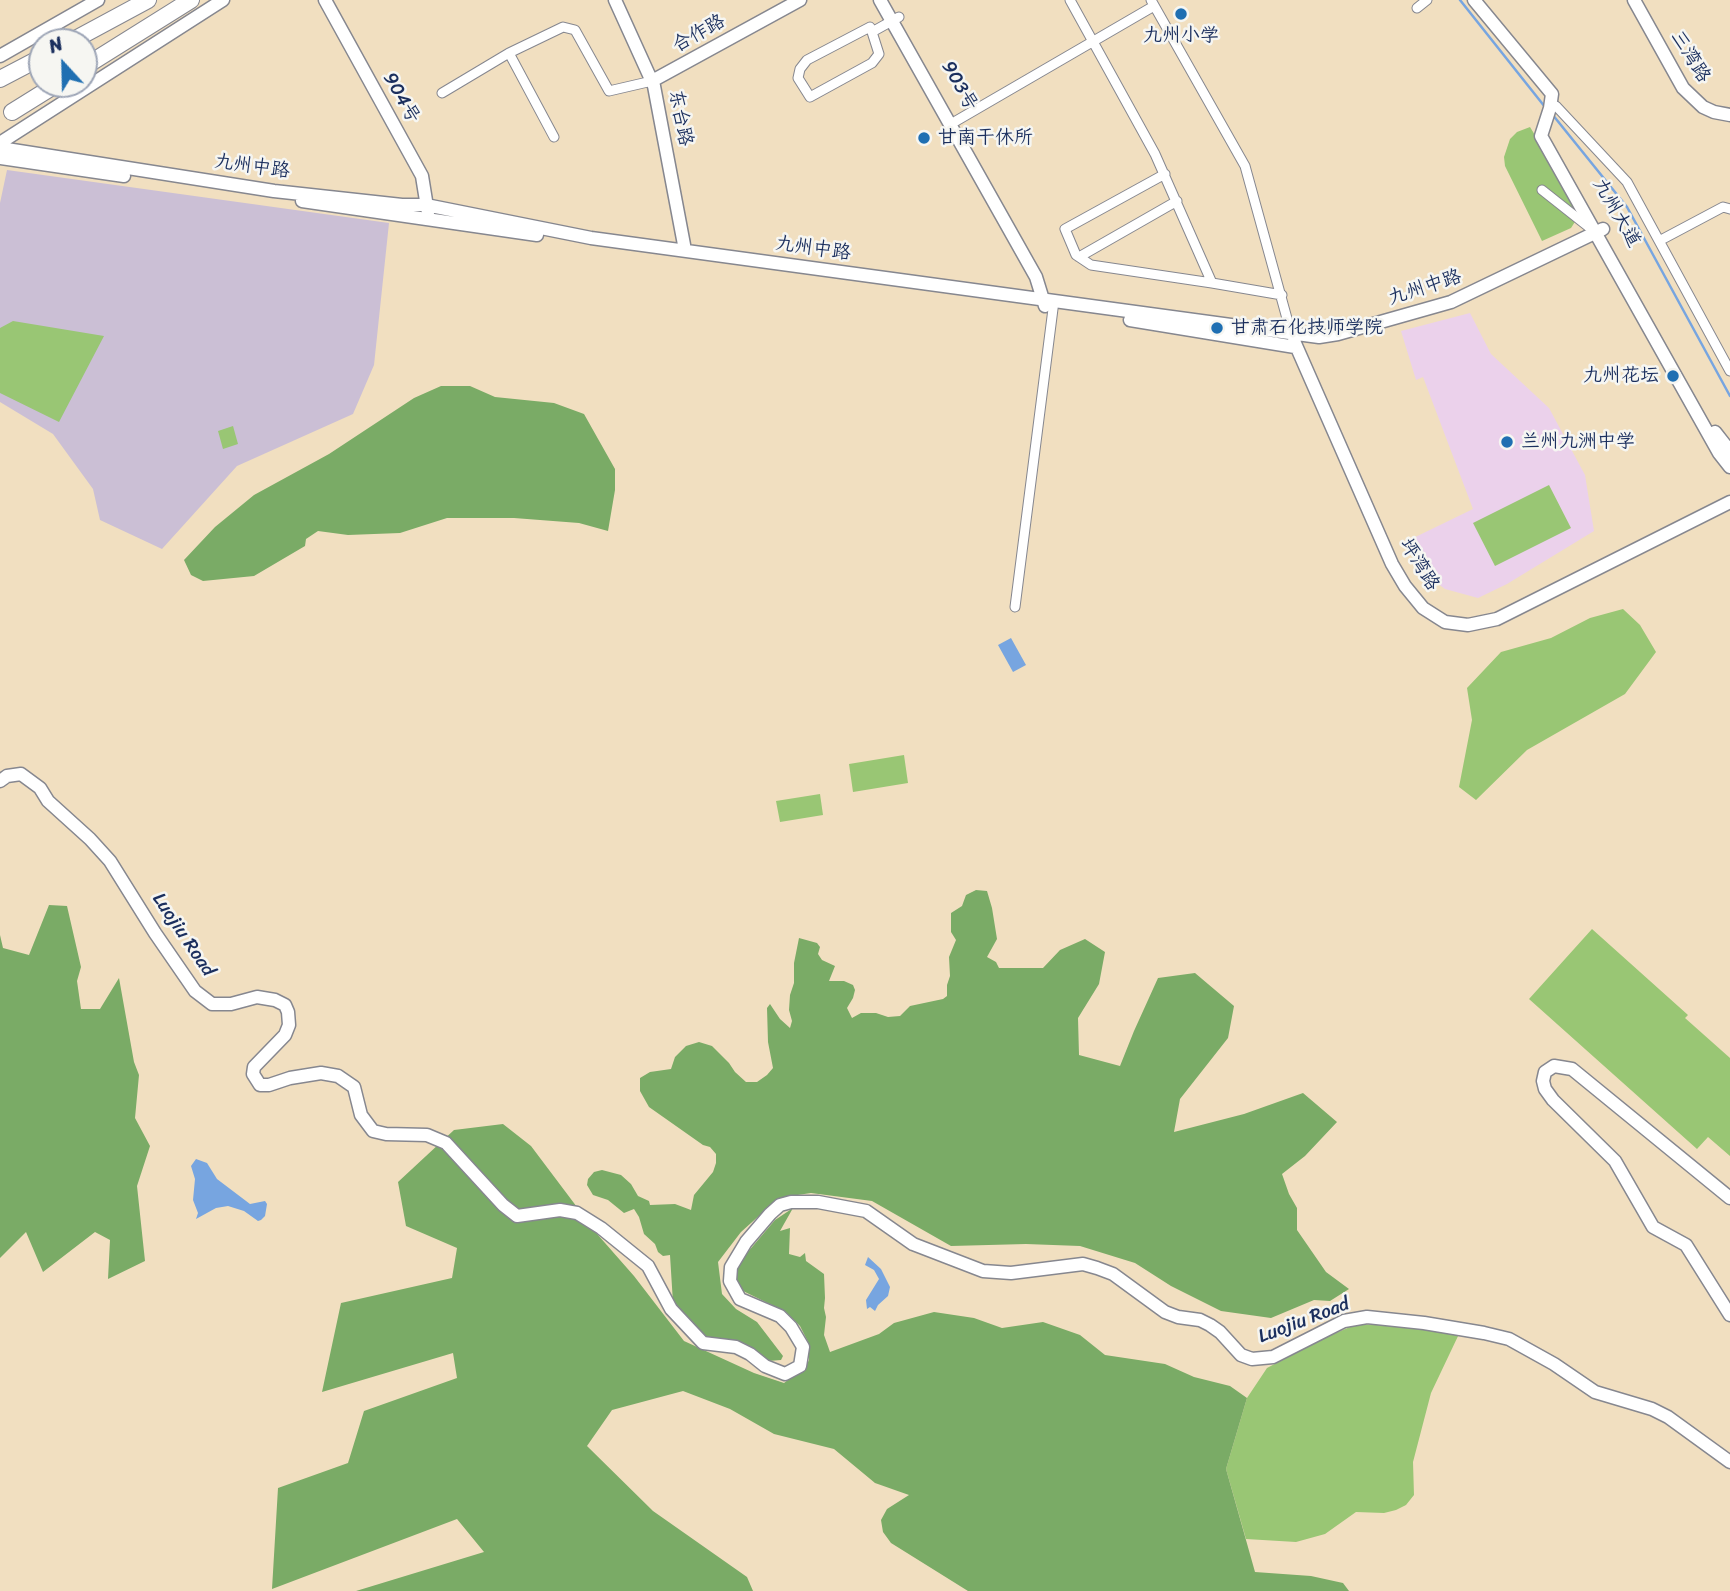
<!DOCTYPE html>
<meta charset="utf-8">
<style>
body{margin:0}
#map{position:relative;width:1730px;height:1591px;overflow:hidden;background:#f1dfc0;font-family:Sriracha,sans-serif}
canvas{display:block}
.north{position:absolute;left:28px;top:28px;width:70px;height:70px;box-sizing:border-box;background:#f6f6f2;border:2px solid #9ea6b7;border-radius:50%;rotate:338deg;font-size:19px;font-weight:700;line-height:28px;text-align:center;color:#1b2f5e}
.north::after{content:'';display:block;margin:auto;width:24px;height:32px;background:#1f6fb2;clip-path:polygon(50% 0,100% 100%,50% 72%,0 100%)}
</style>
<div id="map">
<canvas width="1730" height="1591"></canvas>
<div class="north">N</div>
</div>
<script>
const c = document.querySelector('canvas').getContext('2d');
c.lineJoin = 'round';
function fillPath(path, color) {
  c.fillStyle = color;
  c.fill(path, 'evenodd');
}
function shape(rows) {
  const path = new Path2D();
  for (const r of rows) {
    path.moveTo(r[0], r[1]);
    for (let i = 2; i < r.length; i += 2) path.lineTo(r[i], r[i + 1]);
  }
  return path;
}
function trace(path, color, width, dash) {
  c.strokeStyle = color;
  c.lineWidth = width;
  c.lineCap = dash ? 'butt' : 'round';
  c.setLineDash(dash || []);
  c.stroke(path);
}
function drawText(font, color, halo, rows, align = 'center') {
  c.font = font + ' Sriracha,"LXGW WenKai TC",sans-serif';
  c.lineWidth = 5;
  c.setLineDash([]);
  c.textBaseline = 'middle';
  c.strokeStyle = halo;
  c.fillStyle = color;
  for (const [text, x, y, turn = 0] of rows) {
    c.save();
    c.translate(x, y);
    c.rotate((+turn || 0) * Math.PI / 180);
    c.textAlign = isNaN(turn) ? turn : align;
    if (halo) c.strokeText(text, 0, 0);
    c.fillText(text, 0, 0);
    c.restore();
  }
}
fillPath(shape([
 [1470,313,1491,354,1549,408,1585,475,1594,531,1507,584,1478,598,1445,589,1429,577,1403,543,1473,509,1423,377,1416,380,1401,331]
]), '#ebd1eb');
fillPath(shape([
 [7,170,389,223,374,365,353,414,237,466,162,549,100,520,93,489,53,434,0,402,0,203]
]), '#cbbfd5');
fillPath(shape([
 [1530,127,1577,204,1578,217,1571,228,1542,241,1505,166,1504,157,1510,139,1517,132],
 [13,321,104,336,59,422,0,393,0,328],
 [233,426,238,444,223,449,218,431],
 [1549,485,1571,528,1495,566,1473,523],
 [1623,609,1640,625,1656,652,1625,694,1527,750,1476,800,1459,787,1472,720,1467,688,1501,652,1551,638,1590,618],
 [904,755,908,783,853,792,849,764],
 [820,794,823,815,780,822,776,801],
 [1592,929,1688,1015,1685,1018,1730,1058,1730,1156,1708,1137,1697,1149,1529,999],
 [1357,1324,1397,1326,1459,1334,1431,1393,1413,1462,1414,1495,1406,1505,1396,1510,1384,1513,1356,1512,1325,1534,1296,1542,1246,1539,1226,1469,1247,1398,1267,1368,1322,1339]
]), '#99c674');
fillPath(shape([
 [441,386,470,386,495,397,554,403,584,414,615,469,615,490,608,531,579,523,514,518,447,518,400,533,348,535,318,531,306,539,305,546,254,576,203,581,191,575,184,560,215,527,254,495,329,454,414,398],
 [976,890,987,891,992,908,997,939,987,957,996,962,999,968,1043,968,1060,950,1085,939,1105,952,1099,984,1078,1018,1079,1055,1120,1066,1134,1031,1158,978,1195,973,1234,1006,1228,1038,1180,1099,1174,1132,1244,1114,1303,1093,1337,1122,1305,1156,1282,1174,1289,1194,1297,1208,1297,1230,1326,1272,1349,1289,1330,1301,1314,1300,1271,1318,1221,1311,1171,1286,1135,1263,1080,1246,1026,1244,951,1246,872,1201,811,1193,791,1196,771,1205,741,1232,718,1262,722,1294,736,1309,757,1322,783,1356,781,1360,768,1361,705,1340,673,1303,670,1255,663,1256,658,1252,655,1244,644,1234,639,1217,634,1209,624,1213,608,1200,593,1195,587,1185,588,1179,594,1172,602,1170,621,1175,631,1184,638,1196,649,1201,650,1205,675,1204,691,1210,694,1195,713,1172,716,1163,716,1154,710,1147,703,1145,649,1107,640,1091,640,1078,650,1072,671,1069,675,1057,686,1046,699,1042,712,1046,729,1063,735,1072,746,1082,757,1082,767,1075,773,1068,768,1042,767,1008,770,1004,780,1019,790,1028,792,1021,789,1010,790,995,794,983,794,963,799,938,817,943,820,947,818,954,822,960,835,966,829,981,844,981,853,985,855,990,853,998,847,1008,852,1018,861,1013,876,1013,888,1017,900,1016,910,1006,943,999,947,996,947,985,950,976,949,957,956,940,951,932,951,913,962,906,966,895],
 [49,905,67,906,81,967,77,981,81,1009,100,1009,119,978,134,1062,139,1075,135,1118,150,1146,137,1186,145,1261,108,1279,110,1240,95,1232,43,1272,26,1232,0,1258,0,935,3,948,29,955],
 [503,1124,531,1146,598,1235,634,1276,684,1341,754,1373,784,1383,806,1366,809,1360,809,1344,800,1326,786,1312,743,1291,737,1281,736,1273,741,1260,775,1220,793,1208,780,1231,790,1228,789,1254,800,1257,805,1253,806,1261,824,1274,825,1298,824,1308,826,1317,824,1335,830,1352,879,1334,894,1323,934,1312,974,1318,1002,1328,1043,1322,1080,1335,1105,1355,1165,1364,1194,1377,1230,1386,1247,1398,1226,1469,1255,1572,1311,1576,1343,1583,1349,1591,968,1591,891,1543,883,1532,881,1520,887,1509,909,1495,875,1483,834,1449,774,1434,730,1409,683,1391,612,1410,587,1446,653,1511,747,1577,753,1591,356,1591,484,1552,457,1519,272,1589,278,1488,348,1463,364,1411,457,1378,453,1353,322,1392,341,1303,452,1278,457,1248,406,1226,398,1182,454,1130]
]), '#7aab66');
fillPath(shape([
 [1011,638,1026,665,1013,672,998,645],
 [196,1159,207,1163,217,1179,250,1204,265,1201,267,1204,265,1216,261,1220,258,1221,244,1211,228,1206,216,1208,196,1219,198,1213,193,1200,195,1179,191,1166],
 [868,1257,881,1269,890,1287,888,1296,878,1305,875,1311,870,1307,867,1309,866,1300,879,1279,874,1270,865,1265]
]), '#77a5e0');
trace(shape([
 [1460,0,1545,107],
 [1552,114,1627,207,1730,396]
]), '#77a5e0', 2.5);
const street = shape([
 [1070,0,1155,154,1212,283,1282,295],
 [1151,0,1245,166,1291,333],
 [1417,8,1427,0],
 [872,32,870,27,807,60,800,69,798,78,810,97,872,63,879,54,872,32,899,17],
 [509,53,554,137],
 [442,93,509,53,563,27,575,30,609,91,652,81],
 [1556,106,1627,182,1730,371],
 [956,121,1154,6],
 [1165,174,1065,229,1076,255,1091,265,1212,283],
 [1542,190,1590,228],
 [1659,241,1723,207,1730,209],
 [1079,257,1177,201],
 [1015,607,1054,301]
]);
const secondary = shape([
 [325,0,422,176,428,213],
 [615,0,654,86,685,250],
 [880,0,1036,277,1045,306],
 [1474,0,1552,94,1550,108,1541,136,1719,453,1730,467],
 [1634,0,1683,88,1703,107,1714,112,1730,115],
 [0,56,98,0],
 [652,81,800,0],
 [0,143,223,0],
 [0,148,274,191,402,205,426,205,591,238,1319,337,1338,334,1451,302,1603,229],
 [0,158,124,176],
 [302,201,537,235],
 [1130,320,1295,347],
 [1294,341,1392,564,1405,586,1423,608,1445,622,1468,625,1497,619,1730,502],
 [1715,432,1730,451],
 [0,781,7,776,21,774,40,788,48,801,90,839,110,861,155,933,195,991,212,1004,231,1004,257,997,275,1000,285,1005,288,1012,289,1025,285,1035,254,1067,253,1074,260,1085,269,1085,290,1078,321,1073,338,1076,354,1087,361,1115,373,1131,386,1134,427,1135,446,1143,503,1205,517,1216,560,1210,577,1213,601,1228,648,1266,671,1309,703,1343,736,1347,750,1354,765,1366,785,1374,800,1366,803,1347,791,1327,780,1316,740,1299,730,1281,731,1267,746,1242,770,1214,780,1205,791,1202,818,1202,866,1211,913,1244,983,1271,1011,1273,1083,1264,1097,1268,1113,1274,1165,1312,1178,1317,1200,1320,1210,1325,1220,1332,1241,1355,1252,1359,1273,1357,1344,1321,1367,1317,1424,1323,1484,1333,1509,1339,1554,1364,1595,1392,1652,1409,1668,1417,1730,1462],
 [1730,1198,1572,1069,1554,1066,1545,1072,1543,1081,1545,1089,1553,1100,1615,1161,1653,1227,1686,1245,1730,1315]
]);
const highway = shape([
 [70,42,148,0],
 [84,67,191,0],
 [0,79,42,57],
 [12,112,57,84]
]);
trace(street, '#86878f', 11);
trace(secondary, '#86878f', 15);
trace(highway, '#86878f', 18);
trace(street, '#fff', 9);
trace(secondary, '#fff', 12);
trace(highway, '#fff', 16);
for (const [x, y, r, color] of [
 [1181,14,7,"#1f6fb2"],
 [924,138,7,"#1f6fb2"],
 [1217,328,7,"#1f6fb2"],
 [1673,376,7,"#1f6fb2"],
 [1507,442,7,"#1f6fb2"]
]) {
  const dot = new Path2D();
  dot.arc(x, y, r, 0, 2 * Math.PI);
  c.fillStyle = color;
  c.fill(dot);
  trace(dot, '#f6f6f2', 2.5);
}
drawText('19px', '#1b2f5e', '#f6f6f2', [
 ["合作路",699,34,-29],
 ["三湾路",1690,57,58],
 ["903号",959,86,61],
 ["904号",401,98,61],
 ["东台路",680,118,79],
 ["九州中路",252,167,8],
 ["九州大道",1616,213,60],
 ["九州中路",813,249,8],
 ["九州中路",1425,288,-18],
 ["坪湾路",1419,565,58],
 ["Luojiu Road",183,935,56],
 ["Luojiu Road",1304,1321,-21]
]);
drawText('19px', '#1b2f5e', '#f6f6f2', [
 ["九州小学",1181,36,"center"],
 ["甘南干休所",938,138],
 ["甘肃石化技师学院",1231,328],
 ["九州花坛",1659,376,"right"],
 ["兰州九洲中学",1521,442]
], 'left');
</script>
